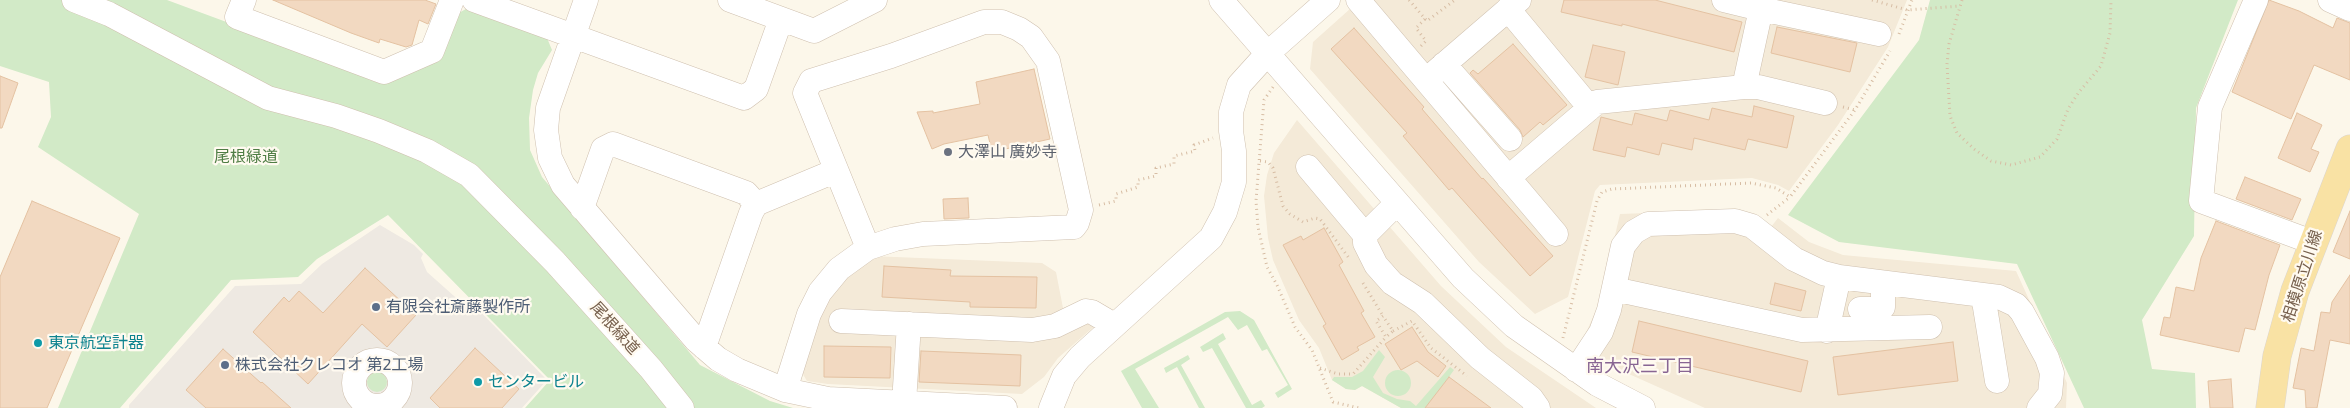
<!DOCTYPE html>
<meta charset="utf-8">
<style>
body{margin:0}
canvas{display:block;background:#fcf7ea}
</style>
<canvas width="2350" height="408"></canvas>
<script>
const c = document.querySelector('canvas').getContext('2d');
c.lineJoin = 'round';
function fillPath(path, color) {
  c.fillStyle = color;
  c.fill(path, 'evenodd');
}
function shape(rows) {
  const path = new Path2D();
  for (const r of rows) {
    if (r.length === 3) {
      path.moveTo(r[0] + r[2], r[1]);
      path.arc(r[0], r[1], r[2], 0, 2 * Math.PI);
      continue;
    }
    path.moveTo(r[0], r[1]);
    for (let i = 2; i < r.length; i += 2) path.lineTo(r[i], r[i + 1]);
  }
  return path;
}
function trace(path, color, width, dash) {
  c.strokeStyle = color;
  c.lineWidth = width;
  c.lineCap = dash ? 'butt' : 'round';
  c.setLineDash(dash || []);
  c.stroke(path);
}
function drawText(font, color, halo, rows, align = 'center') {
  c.font = font + ' "Exo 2","Noto Sans JP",sans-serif';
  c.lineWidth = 4.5;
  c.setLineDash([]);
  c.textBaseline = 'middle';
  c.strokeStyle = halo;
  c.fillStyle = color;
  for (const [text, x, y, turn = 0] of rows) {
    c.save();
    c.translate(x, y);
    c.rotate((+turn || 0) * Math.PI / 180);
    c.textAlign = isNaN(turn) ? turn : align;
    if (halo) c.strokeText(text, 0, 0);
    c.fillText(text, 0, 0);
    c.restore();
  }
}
fillPath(shape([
 [1360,0,1907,0,1888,47,1838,125,1789,191,1778,185,1752,178,1600,185,1595,191,1568,297,1535,314,1479,262,1310,69,1313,42],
 [1297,120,1441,286,1506,347,1596,408,1401,408,1362,386,1355,390,1346,389,1332,380,1319,348,1299,320,1273,260,1268,238,1264,196,1267,175,1274,153],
 [1729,210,1771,227,1778,218,1809,242,1843,255,2016,271,2067,383,2066,408,1705,408,1611,366,1580,346,1599,304,1620,214],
 [871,256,1042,263,1056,272,1063,308,1085,299,1096,300,1113,310,1058,358,1044,377,1022,394,828,384,807,381,801,371,813,326,843,277]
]), '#f4ead8');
fillPath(shape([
 [380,225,414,245,423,254,421,258,427,272,463,304,468,299,547,380,522,408,129,408,129,405,235,286,301,284,322,264]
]), '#eee9e2');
fillPath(shape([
 [0,0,167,0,383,80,453,16,466,9,547,38,552,50,538,73,533,90,529,118,530,150,542,177,700,365,770,401,793,408,525,408,550,380,388,215,317,259,298,277,231,280,120,408,58,408,139,214,38,147,51,117,49,82,0,66],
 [1930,0,2238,0,2196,108,2194,236,2142,320,2152,369,2195,373,2196,408,2084,408,2017,264,1839,242,1788,215,1919,40],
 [1240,311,1254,320,1292,389,1278,398,1275,393,1288,385,1267,349,1262,351,1247,325,1238,330,1228,317,1135,369,1159,408,1142,408,1121,371,1225,312],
 [1223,333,1226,339,1218,344,1252,405,1261,400,1265,406,1262,408,1246,408,1212,348,1203,352,1200,347],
 [1379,350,1385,357,1373,377,1383,393,1397,399,1410,401,1416,406,1450,367,1454,370,1426,408,1401,408,1362,386,1355,390,1346,389,1332,380,1334,377,1352,377,1363,371],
 [1188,355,1190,359,1181,365,1205,408,1199,408,1177,367,1166,373,1164,368],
 [1398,383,13],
 [377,382,10]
]), '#d2eac7');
const building = shape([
 [273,0,425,0,436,4,428,24,419,20,412,45,406,47,380,39,379,43,351,33,273,0],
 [1564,0,1655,0,1742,22,1734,52,1622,24,1622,26,1561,12,1564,0],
 [2269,0,2299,11,2333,28,2337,18,2350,23,2350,80,2314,65,2291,119,2232,92,2269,0],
 [1777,27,1857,43,1850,72,1771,53,1777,27],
 [1354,28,1424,107,1422,109,1482,179,1483,178,1553,256,1530,276,1452,188,1449,190,1403,136,1407,133,1331,49,1354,28],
 [1513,44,1567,105,1543,125,1540,122,1523,137,1520,130,1470,73,1473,70,1478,74,1513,44],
 [1593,45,1625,52,1618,85,1585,77,1593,45],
 [1034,69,1050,139,992,152,988,135,944,144,932,149,917,112,933,111,933,113,980,104,976,82,1034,69],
 [0,76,18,83,2,128,0,128,0,76],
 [1754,106,1794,116,1787,148,1748,139,1745,150,1694,138,1692,150,1662,143,1659,155,1627,147,1625,157,1593,150,1601,117,1632,125,1635,113,1667,121,1670,110,1709,120,1712,108,1752,117,1754,106],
 [2297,113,2322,125,2311,149,2319,152,2310,172,2278,158,2297,113],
 [2245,177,2301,199,2292,220,2236,199,2245,177],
 [968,198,969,218,944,219,943,199,968,198],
 [32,201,120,238,47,408,0,408,0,277,32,201],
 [2350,211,2350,259,2333,252,2350,211],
 [2216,221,2280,245,2269,275,2255,330,2245,328,2239,352,2160,335,2164,317,2170,318,2176,287,2194,291,2201,258,2216,221],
 [1324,228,1343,262,1339,265,1364,311,1361,313,1375,337,1357,347,1359,350,1342,360,1323,326,1326,324,1283,245,1301,236,1303,240,1324,228],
 [884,266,951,270,950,276,1037,277,1036,308,970,307,970,302,882,297,884,266],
 [365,268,416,315,387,347,362,324,308,384,253,332,284,297,289,302,299,291,323,313,365,268],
 [2350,275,2350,344,2330,340,2317,408,2306,408,2305,390,2293,388,2301,348,2314,351,2321,312,2330,313,2332,302,2350,275],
 [1775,283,1806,291,1801,311,1770,304,1775,283],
 [1639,321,1808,361,1801,392,1632,352,1639,321],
 [1412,327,1428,352,1446,366,1438,377,1417,361,1401,370,1385,344,1412,327],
 [1953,342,1958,381,1838,395,1833,357,1953,342],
 [824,346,891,347,890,378,824,377,824,346],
 [475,348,519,389,502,408,440,408,430,398,475,348],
 [223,349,261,383,262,382,291,408,206,408,186,390,223,349],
 [921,351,1021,355,1020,386,919,382,921,351],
 [1449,377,1491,408,1425,408,1449,377],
 [2231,379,2233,408,2210,408,2208,381,2231,379]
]);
fillPath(building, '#f2d9c1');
trace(building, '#e4c2a2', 1);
const minor = shape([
 [74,0,109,14,268,98,336,116,379,131,427,151,469,175,555,262,651,369,682,408],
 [244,0,237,17,384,72,432,51,452,0],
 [474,0,744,98,756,89,781,19],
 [586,0,548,108,546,130,550,158,563,185,696,340,718,359,737,370,785,390,828,399,1005,408],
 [730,0,814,31,875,0],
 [1221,0,1463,278,1514,326,1597,384,1643,408],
 [1358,0,1556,234],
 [2256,0,2210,107,2201,201,2312,242],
 [2330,0,2350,9],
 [1508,9,1590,108],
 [1761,9,1879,34],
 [1444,64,1510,139],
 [1426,80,1519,0],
 [1744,87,1758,87,1825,103],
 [1308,167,1365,235],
 [1508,178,1597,102,1744,87,1761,9,1724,0],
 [1397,203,1365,235,1365,243,1376,265,1392,283,1423,303,1480,358,1531,398,1538,408],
 [582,208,603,149,613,144,746,193,756,204],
 [1614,289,1802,330,1930,327],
 [1983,295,1997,381],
 [1860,309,1881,309,1883,307,1883,283],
 [841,321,1032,330,1055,326,1086,311,1092,312,1114,325],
 [1827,331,1839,277],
 [704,347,751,213,756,204,835,171],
 [377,383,23],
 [1576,370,1601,332,1609,310,1623,246,1634,232,1648,224,1735,221,1752,226,1794,259,1823,273,1839,277,1999,297,2016,305,2022,312,2047,358,2052,373,2050,394,2039,408],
 [785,390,809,314,820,292,839,269,868,248,895,239,923,234,1074,227,1077,223,1081,210,1048,61,1031,37,1019,29,1002,22,984,22,891,56,811,81,805,93,868,248],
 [904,403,909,324],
 [1051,408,1064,376,1080,357,1211,238,1225,212,1234,182,1234,151,1231,131,1231,112,1239,85,1267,54,1328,0]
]);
const major = shape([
 [2270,408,2277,356,2295,291,2350,149]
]);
trace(minor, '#cfc0af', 25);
trace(major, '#dcd6d1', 29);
trace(shape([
 [1409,0,1427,21,1455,0],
 [1872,0,1907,10,1960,6],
 [1962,0,1949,44,1947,64,1950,116,1957,133,1974,149,1991,161,2011,165,2040,157,2057,139,2068,109,2079,92,2101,66,2110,33,2111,0],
 [1899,34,1912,0],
 [1421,46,1426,41,1416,28,1425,19],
 [1273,87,1264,100,1256,201,1258,227,1267,267,1277,285,1295,327,1312,350,1333,402,1359,408],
 [1843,107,1855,110],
 [1260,161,1268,162,1273,168,1283,206,1290,214,1303,222,1315,218,1320,219,1349,258],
 [1099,205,1116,201,1116,194,1138,187,1138,180,1156,176,1156,168,1174,164,1174,156,1195,151,1194,145,1213,138],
 [1767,215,1790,197],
 [1363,283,1383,316],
 [1393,331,1412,321,1431,348,1467,376],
 [1563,338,1597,201,1602,192,1612,189,1751,183,1776,188,1790,197,1855,110,1890,51],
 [1320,368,1338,374,1353,374,1386,337,1376,321,1383,316,1393,331,1386,337]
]), '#d7bda4', 3, [1, 4]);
trace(minor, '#fff', 24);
trace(major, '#f9e2a4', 28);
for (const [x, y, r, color] of [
 [948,152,5,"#6b7280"],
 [376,307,5,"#5c6f8a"],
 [38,343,5,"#0f9aa8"],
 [225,365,5,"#5c6f8a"],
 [478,382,5,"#0f9aa8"]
]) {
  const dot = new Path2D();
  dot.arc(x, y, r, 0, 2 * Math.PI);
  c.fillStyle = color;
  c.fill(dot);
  trace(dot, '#fffaf0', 2);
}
drawText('16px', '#5b616d', '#fffaf0', [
 ["大澤山 廣妙寺",958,152]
], 'left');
drawText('16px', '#4f7d44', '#fffaf0', [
 ["尾根緑道",246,157]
]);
drawText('16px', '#77604d', '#fffaf0', [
 ["相模原立川線",2302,276,-72],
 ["尾根緑道",615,328,48]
]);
drawText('16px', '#4e5e75', '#fffaf0', [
 ["有限会社斎藤製作所",386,307],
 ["株式会社クレコオ 第2工場",235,365]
], 'left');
drawText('16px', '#0d838f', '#fffaf0', [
 ["東京航空計器",48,343],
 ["センタービル",488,382]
], 'left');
drawText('18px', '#886593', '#fffaf0', [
 ["南大沢三丁目",1640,366]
]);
</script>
